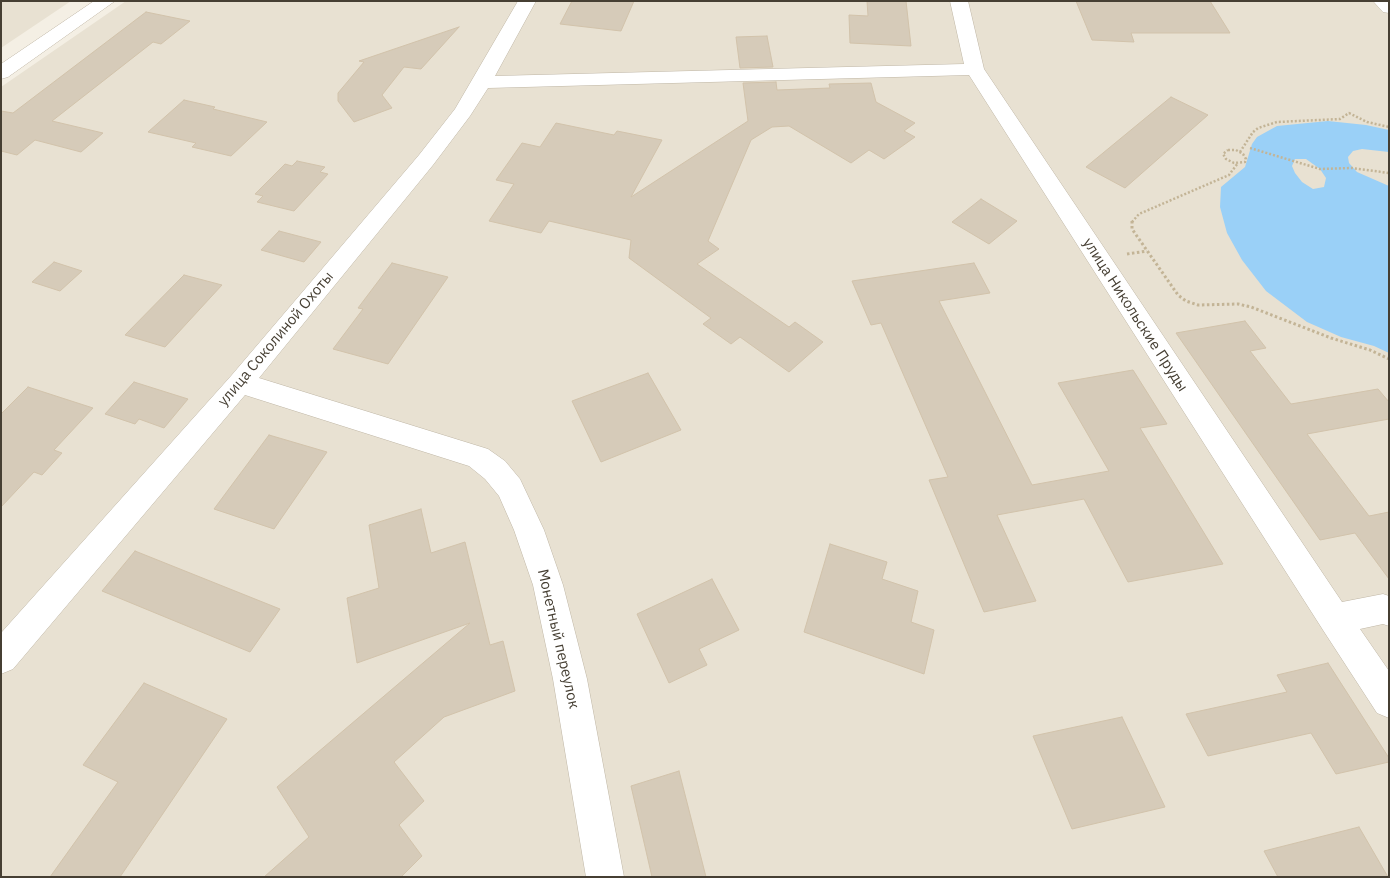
<!DOCTYPE html>
<meta charset="utf-8">
<style>
body{margin:0}
#map{position:relative;width:1390px;height:878px;overflow:hidden;background:#f4efe4;font-family:"IBM Plex Sans",sans-serif}
canvas{display:block}
.frame{position:absolute;inset:0;border:2px solid #463f33;pointer-events:none}
</style>
<div id="map">
<canvas width="1390" height="878"></canvas>
<div class="frame"></div>
</div>
<script>
const c = document.querySelector('canvas').getContext('2d');
c.lineJoin = 'round';
function fillPath(path, color) {
  c.fillStyle = color;
  c.fill(path, 'evenodd');
}
function shape(rows) {
  const path = new Path2D();
  for (const r of rows) {
    path.moveTo(r[0], r[1]);
    for (let i = 2; i < r.length; i += 2) path.lineTo(r[i], r[i + 1]);
  }
  return path;
}
function trace(path, color, width, dash) {
  c.strokeStyle = color;
  c.lineWidth = width;
  c.lineCap = dash ? 'butt' : 'round';
  c.setLineDash(dash || []);
  c.stroke(path);
}
function drawText(font, color, halo, rows, align = 'center') {
  c.font = font + ' "IBM Plex Sans",sans-serif';
  c.lineWidth = 4.5;
  c.setLineDash([]);
  c.textBaseline = 'middle';
  c.strokeStyle = halo;
  c.fillStyle = color;
  for (const [text, x, y, turn = 0] of rows) {
    c.save();
    c.translate(x, y);
    c.rotate((+turn || 0) * Math.PI / 180);
    c.textAlign = isNaN(turn) ? turn : align;
    if (halo) c.strokeText(text, 0, 0);
    c.fillText(text, 0, 0);
    c.restore();
  }
}
fillPath(shape([
 [1,1,71,1,1,48],
 [126,1,1389,1,1389,877,1,877,1,87]
]), '#e8e1d2');
fillPath(shape([
 [1328,121,1366,125,1389,130,1389,152,1362,149,1353,151,1348,157,1349,163,1357,172,1389,186,1389,353,1374,346,1341,337,1307,322,1266,291,1242,260,1227,233,1220,207,1221,187,1245,167,1252,144,1257,137,1277,126],
 [1295,159,1306,159,1320,169,1326,178,1324,187,1313,189,1302,182,1295,173,1292,166]
]), '#9ad0f7');
const building = shape([
 [572,1,634,1,621,31,560,24,572,1],
 [867,1,906,1,911,46,850,43,849,15,868,16,867,1],
 [1076,1,1210,1,1230,33,1131,33,1134,42,1092,40,1076,1],
 [146,12,190,21,161,44,153,42,52,121,103,133,81,152,35,140,17,155,1,151,1,111,13,113,146,12],
 [459,27,421,69,404,67,382,95,392,108,354,122,338,101,338,93,364,62,359,61,459,27],
 [767,36,773,67,740,68,736,37,767,36],
 [776,82,777,90,830,88,829,84,871,83,876,102,915,123,904,131,915,137,884,159,869,150,851,163,789,126,772,127,751,140,708,241,719,249,697,264,789,327,795,322,823,342,789,372,740,337,731,344,703,324,711,318,629,258,631,240,549,221,541,233,489,221,514,184,496,180,522,143,540,147,556,123,614,135,617,131,662,140,631,197,748,121,743,83,776,82],
 [1171,97,1208,115,1125,188,1086,167,1171,97],
 [184,100,215,107,213,109,267,122,231,156,192,147,196,143,148,132,184,100],
 [297,161,325,167,320,172,328,174,294,211,257,202,263,196,255,194,285,164,292,166,297,161],
 [981,199,1017,221,989,244,952,222,981,199],
 [279,231,321,242,304,262,261,250,279,231],
 [54,262,82,271,60,291,32,282,54,262],
 [392,263,448,277,388,364,333,349,363,309,358,308,392,263],
 [974,263,990,293,939,301,1032,485,1109,471,1058,383,1133,370,1167,424,1140,428,1223,564,1128,582,1084,499,997,515,1036,601,984,612,929,480,948,477,881,323,871,325,852,281,974,263],
 [184,275,222,285,165,347,125,335,184,275],
 [1245,321,1266,348,1250,351,1291,404,1378,389,1389,402,1389,419,1307,434,1369,516,1389,512,1389,579,1355,533,1320,540,1176,333,1245,321],
 [648,373,681,430,601,462,572,401,648,373],
 [134,382,188,399,164,428,139,419,135,424,105,414,134,382],
 [28,387,93,408,54,450,62,453,42,475,34,472,1,507,1,414,28,387],
 [269,435,327,452,274,529,214,509,269,435],
 [421,509,431,553,465,542,490,645,503,641,515,691,444,717,394,762,424,801,399,825,422,856,401,877,264,877,309,837,277,787,470,623,357,663,347,598,379,588,369,525,421,509],
 [830,544,887,562,882,579,918,591,911,622,934,630,924,674,804,632,830,544],
 [135,551,280,609,250,652,102,591,135,551],
 [712,579,739,630,699,649,707,665,669,683,637,614,712,579],
 [1328,663,1389,758,1389,762,1336,774,1311,733,1208,756,1186,714,1287,692,1277,675,1328,663],
 [144,683,227,719,120,877,50,877,118,782,83,765,144,683],
 [1122,717,1165,807,1072,829,1033,736,1122,717],
 [679,771,706,877,652,877,631,786,679,771],
 [1359,827,1388,877,1278,877,1264,851,1359,827]
]);
fillPath(building, '#d6cbb9');
trace(building, '#d2c3ab', 1);
const minor = shape([
 [94,1,115,1,8,77,1,79,1,64,94,1],
 [518,1,536,1,495,76,964,64,950,1,968,1,984,69,1342,602,1383,594,1389,596,1389,626,1383,624,1360,629,1389,671,1389,718,1377,713,1323,630,969,75,488,88,470,116,433,165,259,378,488,449,505,461,520,479,544,530,563,585,587,679,624,877,586,877,553,679,533,585,514,530,499,496,485,479,469,466,245,395,13,669,1,674,1,633,231,376,419,155,455,109,518,1],
 [1373,1,1389,1,1389,13,1383,12,1373,1]
]);
trace(minor, '#c0b7a6', 1);
trace(shape([
 [1250,148,1320,169,1352,168,1389,173],
 [1228,150,1236,150,1243,154,1246,159,1245,162,1234,163,1226,159,1223,154,1228,150],
 [1240,152,1253,132,1258,128,1277,122,1340,119,1349,113,1367,122,1389,127],
 [1132,222,1139,214,1229,175,1238,163]
]), '#c3b496', 2.5, [2, 2]);
trace(shape([
 [1132,221,1132,229,1178,295,1186,301,1198,305,1238,304,1251,307,1331,338,1370,350,1389,359],
 [1127,254,1147,251]
]), '#c3b496', 3, [2.5, 2.5]);
fillPath(minor, '#fff');
drawText('15px', '#463f33', '#fff', [
 ["улица Никольские Пруды",1135,315,57],
 ["улица Соколиной Охоты",276,339,-50],
 ["Монетный переулок",558,639,77]
]);
</script>
